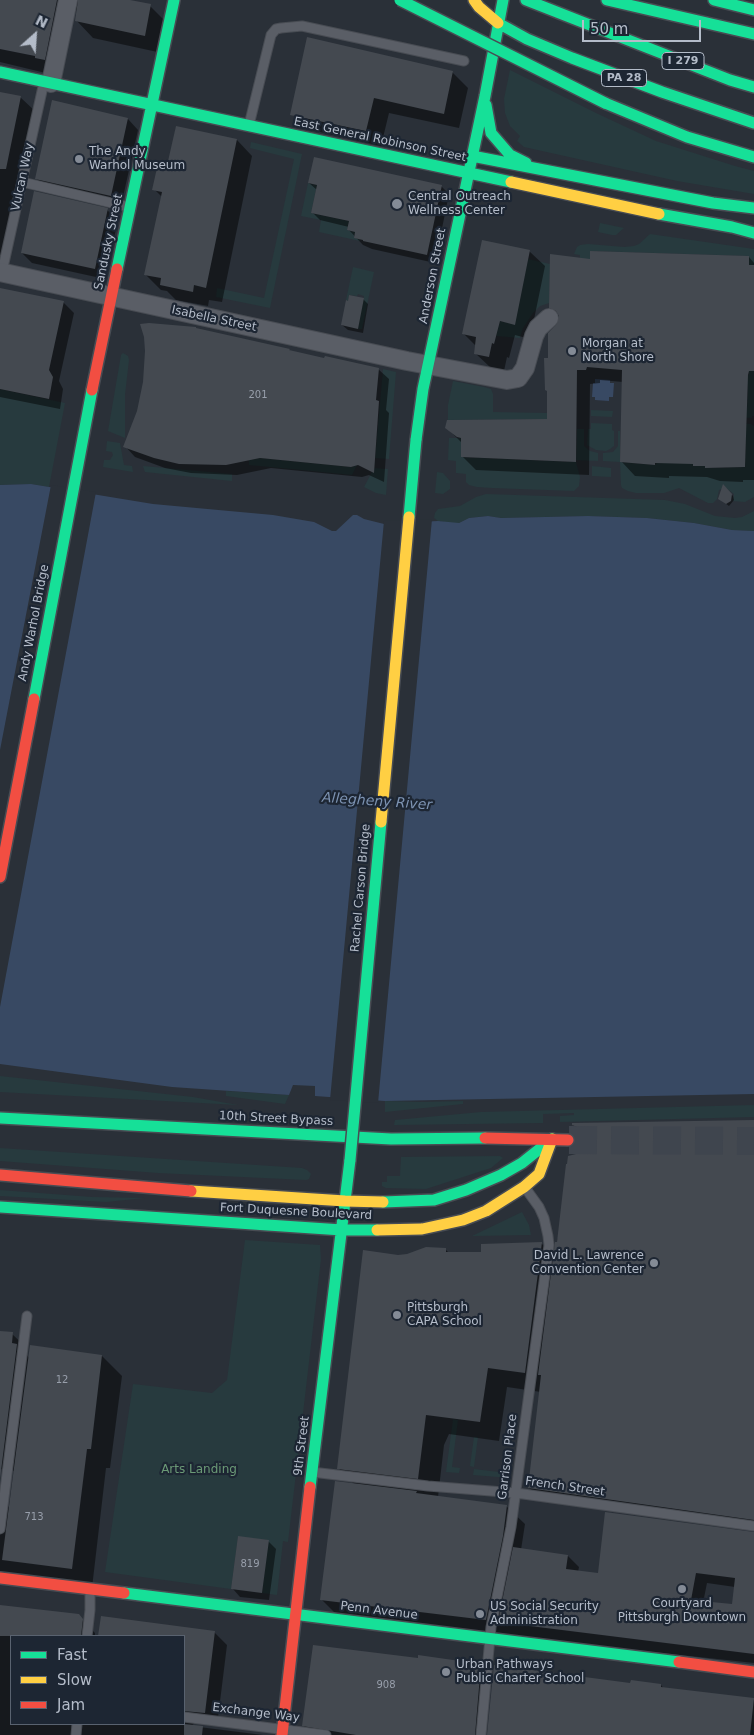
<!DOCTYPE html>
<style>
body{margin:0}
#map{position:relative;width:754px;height:1735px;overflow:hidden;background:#2a3038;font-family:"DejaVu Sans",sans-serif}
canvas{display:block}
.legend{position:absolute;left:10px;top:1635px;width:175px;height:90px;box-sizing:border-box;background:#1d2633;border:1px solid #59626f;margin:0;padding:6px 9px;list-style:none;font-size:15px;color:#b4bcc9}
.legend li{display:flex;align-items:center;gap:10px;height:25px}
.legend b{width:25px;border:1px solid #59626f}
.north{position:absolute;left:10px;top:10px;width:50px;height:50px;-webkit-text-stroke:4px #1d2633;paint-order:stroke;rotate:26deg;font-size:14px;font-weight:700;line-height:20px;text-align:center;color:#b4bcc9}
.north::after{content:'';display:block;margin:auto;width:18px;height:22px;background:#b4bcc9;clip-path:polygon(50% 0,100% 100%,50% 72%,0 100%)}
.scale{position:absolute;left:582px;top:20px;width:119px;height:22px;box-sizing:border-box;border:2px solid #b4bcc9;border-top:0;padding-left:6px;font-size:15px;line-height:18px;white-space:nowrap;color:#b4bcc9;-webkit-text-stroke:4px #1d2633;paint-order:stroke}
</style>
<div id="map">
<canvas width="754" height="1735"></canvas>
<ul class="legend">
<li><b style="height:6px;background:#16e098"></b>Fast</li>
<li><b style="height:6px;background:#ffcf43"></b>Slow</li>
<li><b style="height:6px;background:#f24e42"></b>Jam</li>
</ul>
<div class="north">N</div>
<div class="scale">50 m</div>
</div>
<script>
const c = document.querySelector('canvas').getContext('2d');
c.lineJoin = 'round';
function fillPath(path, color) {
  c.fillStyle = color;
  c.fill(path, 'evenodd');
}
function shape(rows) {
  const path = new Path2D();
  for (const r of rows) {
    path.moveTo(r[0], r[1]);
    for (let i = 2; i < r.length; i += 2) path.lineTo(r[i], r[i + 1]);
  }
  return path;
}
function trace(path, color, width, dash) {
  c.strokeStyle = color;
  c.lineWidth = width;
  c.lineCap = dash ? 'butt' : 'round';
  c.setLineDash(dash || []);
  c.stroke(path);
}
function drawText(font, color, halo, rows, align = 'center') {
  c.font = font + ' "DejaVu Sans",sans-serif';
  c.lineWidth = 4.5;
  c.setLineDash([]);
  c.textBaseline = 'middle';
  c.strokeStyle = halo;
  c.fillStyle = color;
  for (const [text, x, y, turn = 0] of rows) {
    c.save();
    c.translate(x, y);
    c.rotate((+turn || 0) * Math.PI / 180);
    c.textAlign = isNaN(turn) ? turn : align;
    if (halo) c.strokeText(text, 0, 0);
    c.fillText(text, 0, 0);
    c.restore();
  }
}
fillPath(shape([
 [510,70,596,113,656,141,735,166,754,171,754,194,677,181,524,147,517,141,520,136,510,126,505,113,504,99],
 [251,142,302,154,270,308,216,297,217,288,264,298,294,159,250,148],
 [308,183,317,185,311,213,349,221,347,230,355,232,354,238,360,239,360,241,319,232,321,220,301,216],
 [600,223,624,228,616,235,612,235,598,232],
 [650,234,754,249,754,265,749,265,749,256,591,251,590,259,580,259,580,255,574,254,577,247,580,245,588,244,624,247,634,246,639,244],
 [528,259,550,264,549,303,540,306,533,313,523,328,520,338,496,336,500,321,514,324],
 [353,267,374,272,362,329,358,329,364,296,358,294,357,296,349,295,348,301,346,300],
 [123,353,128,356,129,360,125,395,125,438,108,431,121,355],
 [383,369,396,372,389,459,375,458],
 [749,371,754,371,754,416,752,416,752,418,725,417,725,407,747,407,748,389,745,375,749,375],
 [453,381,484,387,491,389,493,394,493,412,547,413,547,419,448,420,448,405],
 [0,389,65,403,49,487,31,484,0,485],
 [591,410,613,411,612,417,591,416],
 [725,422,751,424,754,426,754,497,745,502,733,501,734,494,726,488,719,490,717,499,713,503,708,503,679,488,664,493,636,493,628,491,622,488,621,485,620,462,603,461,603,453,613,452,618,446,618,431,620,431,620,462,655,465,692,425,693,466,705,466,705,468,745,467,746,425],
 [591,423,612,424,612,430,614,431,614,446,610,449,606,451,596,450,587,445,588,429,591,429],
 [577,429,584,429,584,446,590,451,598,453,598,461,576,460],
 [449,438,461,438,461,457,576,462,580,477,579,486,574,491,492,488,477,487,469,485,466,482,466,474,456,473,456,461,448,460],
 [107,441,120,443,124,465,132,466,133,472,103,467,104,460,110,460,113,455,112,452,106,451],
 [260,458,351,467,357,465,352,475,249,465,249,460],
 [143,466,232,474,232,481,145,472],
 [592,466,611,468,611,477,592,476],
 [374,468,388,469,386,495,376,493,364,487],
 [437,472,443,473,450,481,450,489,443,494,435,493],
 [486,494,665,500,685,504,715,516,735,518,742,517,754,511,754,531,732,530,694,523,647,518,588,516,501,518,488,516,469,518,459,523,450,523,438,521,434,518,435,513,438,509,460,506,476,497],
 [0,1076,193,1097,238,1105,0,1092],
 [226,1091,289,1095,285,1104,226,1096],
 [385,1101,422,1102,463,1101,463,1104,385,1112],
 [754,1105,754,1117,560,1122,560,1116,574,1115,574,1113,543,1114,543,1123,394,1125,395,1120,481,1112],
 [0,1148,302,1168,307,1170,311,1174,309,1179,306,1180,158,1173,0,1161],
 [500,1156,503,1158,491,1168,426,1189,386,1188,382,1186,382,1182,387,1182,387,1176,400,1176,401,1157],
 [0,1190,92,1197,145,1198,106,1202,0,1196],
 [522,1212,529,1225,531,1235,472,1236],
 [245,1240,320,1245,321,1259,288,1542,283,1541,277,1595,262,1593,268,1540,238,1537,231,1589,105,1572,133,1384,212,1393,227,1380],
 [453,1419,458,1420,452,1467,460,1468,459,1473,446,1472],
 [474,1437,478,1437,474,1467,470,1466],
 [474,1469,499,1472,510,1478,473,1475]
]), '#273a3e');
fillPath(shape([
 [595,379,610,380,610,383,614,383,613,397,609,397,609,401,595,400,595,397,592,397,593,383,595,383],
 [31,484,153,504,273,515,314,522,332,531,336,531,353,515,357,515,364,519,384,524,438,521,459,523,469,518,488,516,501,518,588,516,647,518,694,523,732,530,754,531,754,1094,385,1101,315,1096,315,1086,293,1085,289,1095,172,1087,0,1064,0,485]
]), '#384963');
fillPath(shape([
 [51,485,96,492,0,1007,0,750],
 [432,519,378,1103,330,1100,384,521]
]), '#2a3038');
fillPath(shape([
 [0,0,125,0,150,6,167,23,162,53,93,38,76,20,77,9,74,15,62,77,0,62],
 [452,72,468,88,459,128,389,113,381,146,307,129,292,114],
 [0,93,20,97,35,111,4,260,0,259],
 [128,119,138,130,121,206,47,189,36,178],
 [176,128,237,140,252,156,222,302,209,300,208,306,176,300,167,291,161,290,146,275,162,197,154,189,167,171],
 [309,183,441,186,449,194,435,263,372,249,363,245,348,229,349,227,320,220,312,212,317,190],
 [107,210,118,220,105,279,32,263,22,253],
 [529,251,545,266,530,339,515,335,509,358,507,357,504,371,491,368,475,353,476,346,463,333],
 [749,257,754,263,754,480,743,480,743,482,720,481,707,477,669,476,669,478,635,476,622,462,623,382,600,380,600,383,590,384,589,475,476,470,462,456,462,443,446,427,548,420,549,359,560,317,550,307,592,260],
 [0,291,63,302,74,313,59,381,63,389,60,409,0,397],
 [363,299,368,304,363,333,348,330,342,325],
 [197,330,289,350,291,352,378,369,389,379,386,410,389,413,384,482,369,475,362,477,271,468,237,475,191,473,165,468,135,457,125,446],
 [724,486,733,496,734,500,729,506,722,501],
 [754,1121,754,1529,540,1499,529,1488,541,1392,507,1387,499,1441,449,1434,444,1445,438,1497,506,1506,525,1524,521,1550,568,1556,579,1567,578,1572,599,1574,754,1533,754,1663,340,1618,321,1599,355,1485,338,1468,398,1256,446,1250,450,1254,482,1253,483,1245,542,1244,554,1256,576,1155,582,1149,585,1141,584,1135,573,1125],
 [707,1583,735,1587,733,1605,703,1603],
 [0,1332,12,1334,28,1349,27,1355,29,1358,102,1356,122,1376,110,1468,106,1468,92,1588,0,1577,0,1498,9,1507,14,1471,0,1469],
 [268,1541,276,1549,269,1600,240,1597,233,1589],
 [0,1611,78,1616,95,1633,95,1636,11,1636,11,1724,184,1724,184,1636,99,1636,102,1617,214,1632,227,1645,217,1726,195,1723,191,1726,263,1735,0,1735],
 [481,1666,491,1676,485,1735,313,1735,303,1725],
 [631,1684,661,1685,664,1689,754,1700,754,1735,489,1735]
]), '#0007');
fillPath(shape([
 [0,0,57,0,45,60,35,58,35,56,0,49],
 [78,0,130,0,151,4,145,36,75,21],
 [307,37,453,71,444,114,374,98,366,131,290,115],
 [0,92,21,96,6,169,0,169],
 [52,100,128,118,111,196,35,179],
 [176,126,237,139,206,288,194,285,193,292,160,285,161,278,144,275,162,192,152,190,157,168,166,170],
 [314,157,442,185,427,255,363,241,363,240,354,238,355,232,347,230,349,221,311,213,317,185,308,183],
 [34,191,108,208,95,269,21,253],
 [482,240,530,250,515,325,500,321,494,344,492,343,489,357,474,354,476,337,462,334],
 [590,251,749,256,749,265,754,265,754,371,749,371,748,375,745,467,705,468,705,466,693,466,693,464,655,463,655,465,620,462,622,370,587,367,586,370,577,370,576,462,461,457,461,438,457,437,445,428,447,420,547,419,547,391,545,390,544,358,548,358,548,333,556,325,559,316,556,311,549,308,550,254,590,259],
 [0,288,64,301,49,370,53,377,49,399,0,389],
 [349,295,364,298,358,329,341,325,346,300,348,301],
 [149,323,196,327,196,328,290,349,289,350,324,358,325,356,379,368,376,400,379,401,374,473,358,465,351,467,260,458,226,465,179,464,154,458,123,447,137,411,143,382,145,351,144,337,140,324],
 [723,484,732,494,731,501,726,504,718,499],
 [754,1120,754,1520,528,1488,541,1375,538,1375,555,1242,557,1242,566,1164,567,1164,568,1156,576,1154,581,1149,584,1141,582,1132,577,1127,572,1125,572,1123],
 [542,1242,525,1373,488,1368,480,1422,426,1415,418,1479,337,1469,363,1250,398,1255,407,1254,426,1247,446,1248,446,1252,481,1252,481,1244],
 [0,1331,13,1332,12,1343,17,1344,0,1479],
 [30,1345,102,1355,91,1449,87,1449,72,1569,2,1560],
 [335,1481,417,1491,416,1493,507,1505,503,1536,486,1620,320,1600],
 [605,1512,754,1532,754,1654,498,1622,513,1547,568,1555,566,1569,598,1573],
 [696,1573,735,1578,732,1604,691,1600],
 [238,1536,269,1540,262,1593,231,1589],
 [0,1605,79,1614,83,1619,81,1636,0,1636],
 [101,1616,215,1631,205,1713,184,1711,184,1636,98,1636],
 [313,1645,418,1658,418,1655,481,1664,475,1735,356,1735,302,1726],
 [494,1665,630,1683,631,1680,661,1684,661,1687,754,1698,750,1735,487,1735],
 [184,1724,203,1726,202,1735,184,1735]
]), '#444950');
trace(shape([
 [569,1140,754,1141]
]), '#3f454e', 28, [28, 14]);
const lane = shape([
 [249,125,271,35,276,29,281,28,302,26,464,61],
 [22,182,129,207],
 [2,272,44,82],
 [312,1472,428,1486,516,1493,754,1526],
 [0,1529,27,1316],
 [87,1636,90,1610,90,1591],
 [184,1717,326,1735],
 [76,1735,77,1724],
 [481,1735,491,1627,511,1527,549,1245,548,1236,544,1218,539,1207,526,1189]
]);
const street = shape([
 [51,83,68,0],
 [0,272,407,361,507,380,518,378,525,368,534,336,538,328,549,318]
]);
const fast = shape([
 [526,0,730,80,754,87],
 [607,0,754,34],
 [714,0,754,10],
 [498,23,527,39,572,58,662,92,754,123],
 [0,72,511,182],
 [605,103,687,137,754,157],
 [486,105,491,133,510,155,526,163],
 [472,156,713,203,754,208],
 [659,214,732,227,754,233],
 [117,269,174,0],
 [416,440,423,389,485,96,503,0],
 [34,699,92,390],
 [0,1118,391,1139,485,1138],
 [383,1202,434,1200,466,1190,501,1175,522,1163,552,1139],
 [0,1207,342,1230,377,1230],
 [310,1487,350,1160],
 [124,1593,679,1662]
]);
const slow = shape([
 [474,0,479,7,498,23],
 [511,182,659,214],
 [191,1191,345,1201,383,1202],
 [377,1230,422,1229,463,1220,486,1211,524,1187,539,1174,552,1139]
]);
const jam = shape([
 [92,390,117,269],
 [0,877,34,699],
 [485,1138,568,1140],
 [0,1175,191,1191],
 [0,1578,124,1593],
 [679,1662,754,1672],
 [282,1735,310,1487]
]);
trace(lane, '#484c53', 11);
trace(street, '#484c53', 20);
trace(fast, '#484c53', 14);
trace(slow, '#484c53', 14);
trace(jam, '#484c53', 14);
trace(lane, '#5a5e66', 9);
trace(street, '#5a5e66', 18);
trace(fast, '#16e098', 11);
trace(slow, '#ffcf43', 11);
trace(jam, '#f24e42', 11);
const fastBridge = shape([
 [400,0,605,103],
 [409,517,416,440],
 [350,1160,381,822]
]);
const slowBridge = shape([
 [381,822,409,517]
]);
trace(fastBridge, '#484c53', 14, []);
trace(slowBridge, '#484c53', 14, []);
trace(fastBridge, '#16e098', 11);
trace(slowBridge, '#ffcf43', 11);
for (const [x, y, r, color] of [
 [79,159,5,"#848b96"],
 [397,204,6,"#848b96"],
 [572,351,5,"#848b96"],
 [654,1263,5,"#848b96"],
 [397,1315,5,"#848b96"],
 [682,1589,5,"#848b96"],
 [480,1614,5,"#848b96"],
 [446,1672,5,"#848b96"]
]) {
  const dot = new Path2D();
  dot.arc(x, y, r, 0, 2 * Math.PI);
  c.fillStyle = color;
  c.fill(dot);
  trace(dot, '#1d2633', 2);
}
drawText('10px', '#989fab', null, [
 ["201",258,395],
 ["12",62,1380],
 ["713",34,1517],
 ["819",250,1564],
 ["908",386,1685]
]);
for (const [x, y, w] of [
 [683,61,42],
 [624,78,45]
]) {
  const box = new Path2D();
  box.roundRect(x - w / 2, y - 8.5, w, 17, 4);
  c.fillStyle = '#1d2633';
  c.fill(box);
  trace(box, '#b4bcc9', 1);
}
drawText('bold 11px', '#b4bcc9', null, [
 ["I 279",683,61],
 ["PA 28",624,78]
]);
drawText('12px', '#b4bcc9', '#1d2633', [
 ["East General Robinson Street",380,140,12],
 ["Vulcan Way",23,177,-78],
 ["Sandusky Street",109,242,-78],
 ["Anderson Street",433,276,-79],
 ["Isabella Street",214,319,12],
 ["Andy Warhol Bridge",34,623,-79],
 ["Rachel Carson Bridge",361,888,-85],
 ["10th Street Bypass",276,1119,3],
 ["Fort Duquesne Boulevard",296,1212,3],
 ["9th Street",302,1446,-83],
 ["Garrison Place",508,1457,-83],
 ["French Street",565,1487,8],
 ["Penn Avenue",379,1611,7],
 ["Exchange Way",256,1713,7]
]);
drawText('12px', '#b4bcc9', '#1d2633', [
 ["The Andy",89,152],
 ["Warhol Museum",89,166],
 ["Central Outreach",408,197],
 ["Wellness Center",408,211],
 ["Morgan at",582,344],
 ["North Shore",582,358],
 ["David L. Lawrence",644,1256,"right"],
 ["Convention Center",644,1270,"right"],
 ["Pittsburgh",407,1308],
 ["CAPA School",407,1322],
 ["Courtyard",682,1604,"center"],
 ["Pittsburgh Downtown",682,1618,"center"],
 ["US Social Security",490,1607],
 ["Administration",490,1621],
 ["Urban Pathways",456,1665],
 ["Public Charter School",456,1679]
], 'left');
drawText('12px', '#6b9a76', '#1d2633', [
 ["Arts Landing",199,1470]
]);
drawText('italic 14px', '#7c92b1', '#1d2633', [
 ["Allegheny River",377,802,4]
]);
</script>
